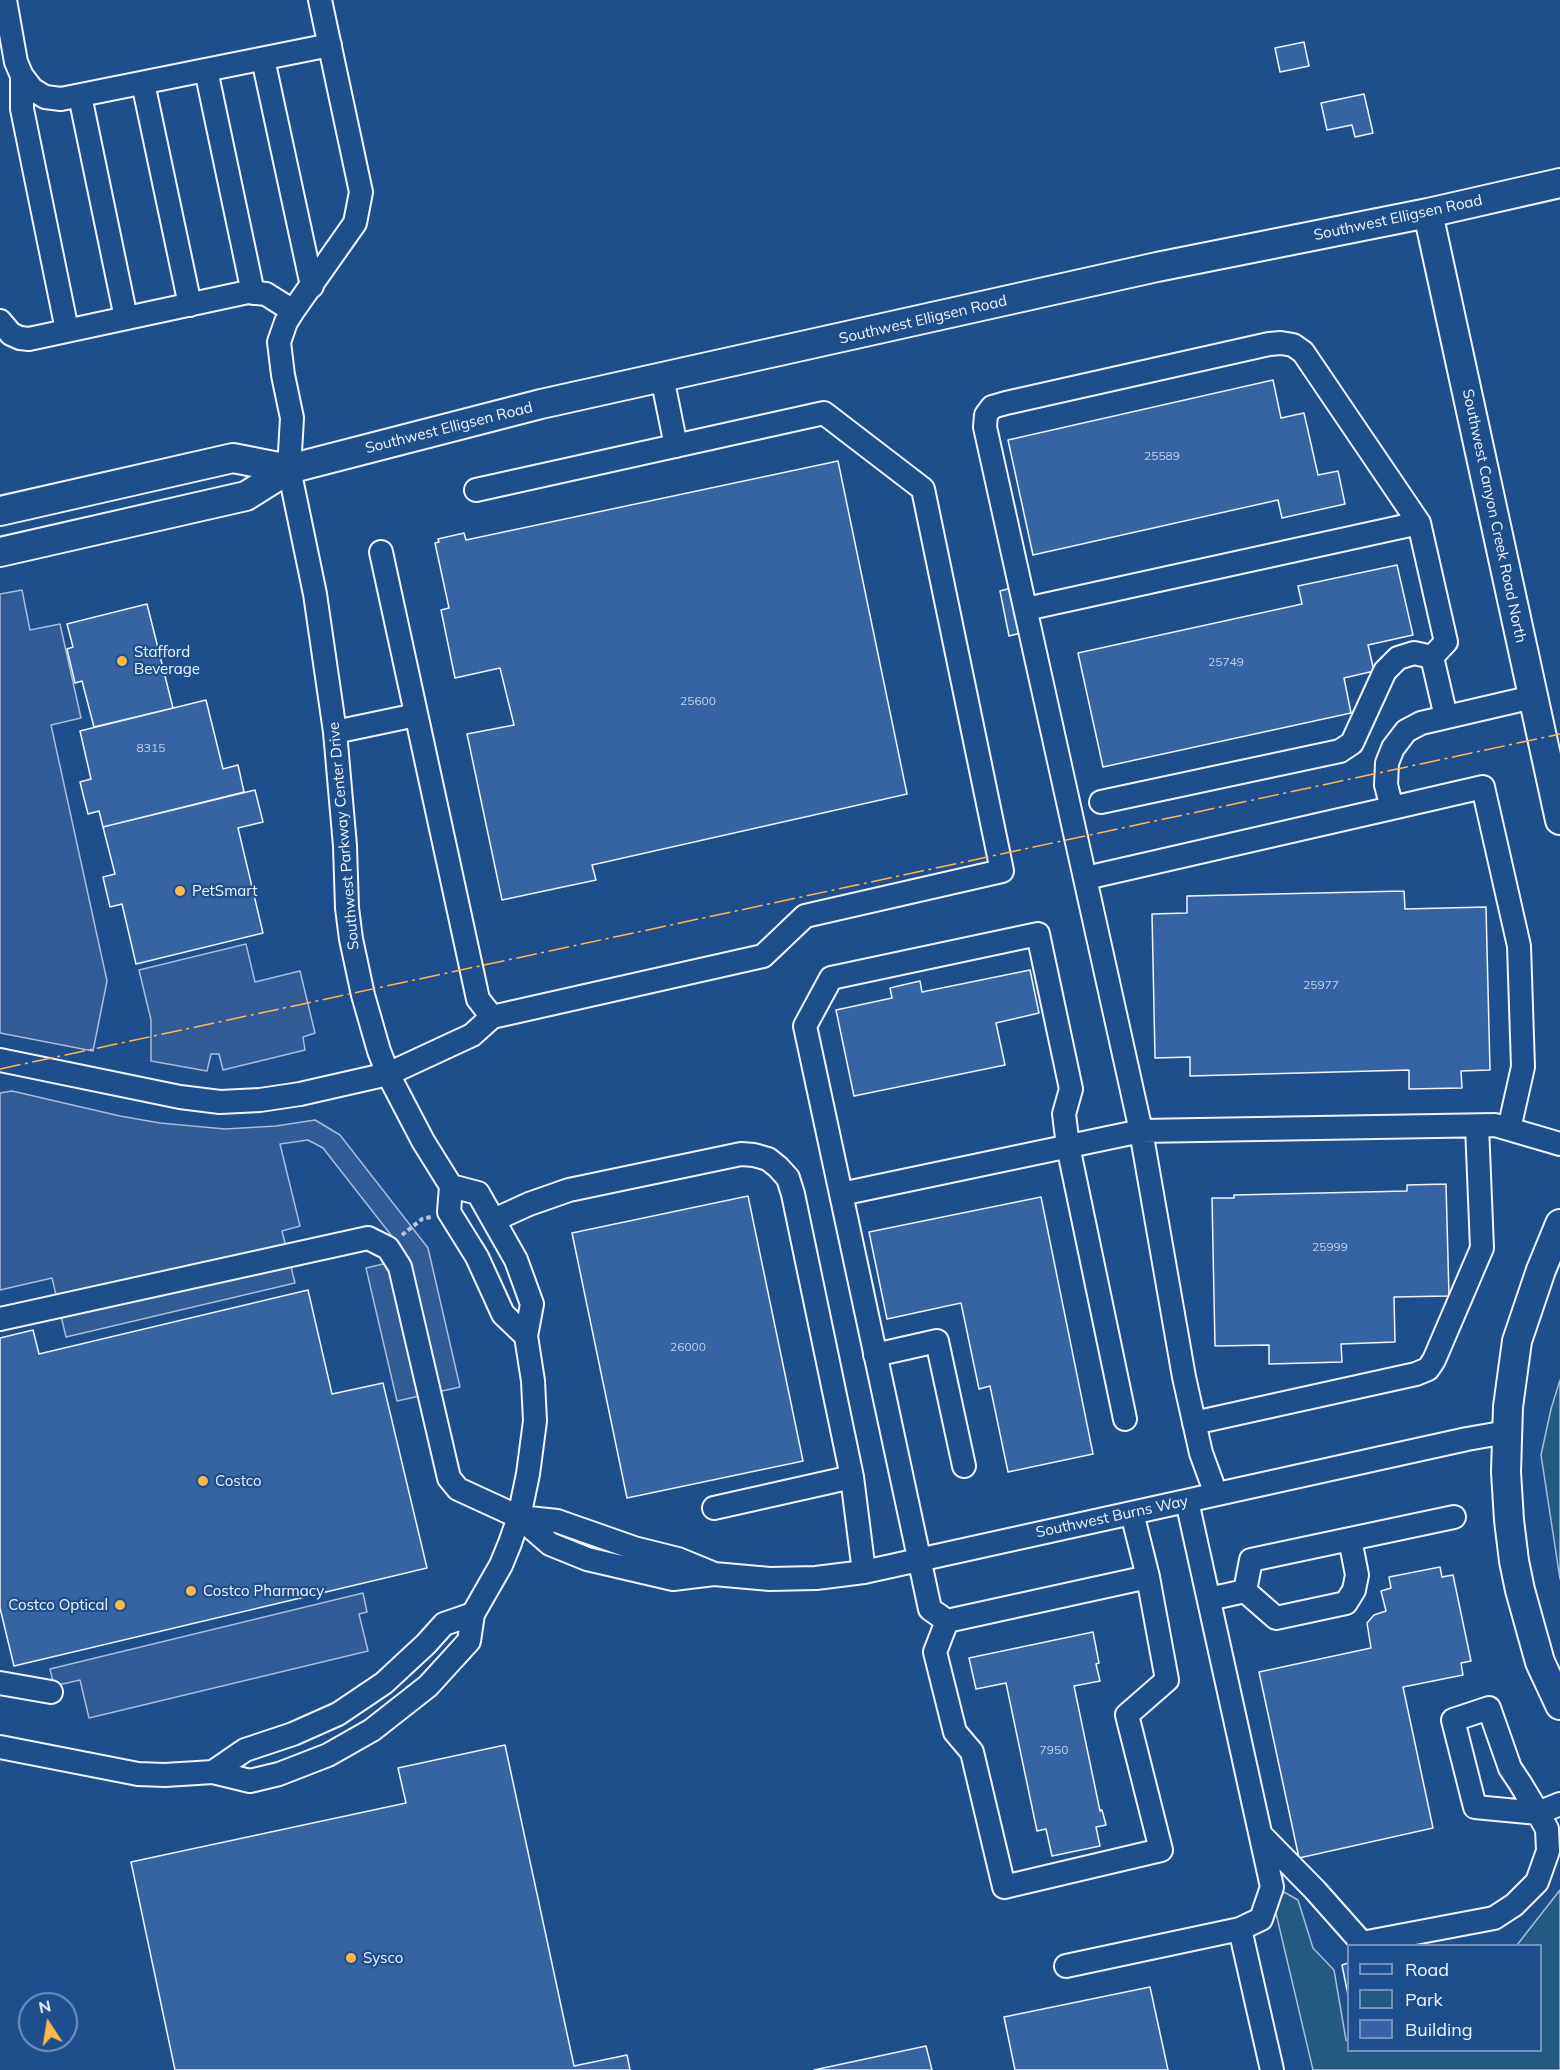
<!DOCTYPE html>
<style>
body{margin:0}
#map{position:relative;width:1560px;height:2070px;overflow:hidden;background:#1f4e8c;font-family:Mulish,sans-serif}
canvas{display:block}
.legend{position:absolute;left:1347px;top:1944px;width:195px;height:108px;box-sizing:border-box;background:#1f4e8c;border:2px solid #7391ba;margin:0;padding:8px 10px;list-style:none;font-size:18px;color:#f2f6ff}
.legend li{display:flex;align-items:center;gap:12px;height:30px}
.legend b{width:30px;border:2px solid #7391ba}
.north{position:absolute;left:18px;top:1992px;width:60px;height:60px;box-sizing:border-box;background:#1f4e8c;border:2px solid #7391ba;border-radius:50%;rotate:348deg;font-size:16px;font-weight:700;line-height:24px;text-align:center;color:#f2f6ff}
.north::after{content:'';display:block;margin:auto;width:21px;height:27px;background:#ffb74d;clip-path:polygon(50% 0,100% 100%,50% 72%,0 100%)}
</style>
<div id="map">
<canvas width="1560" height="2070"></canvas>
<ul class="legend">
<li><b style="height:8px;background:#1f4e8c"></b>Road</li>
<li><b style="height:16px;background:#245a82"></b>Park</li>
<li><b style="height:16px;background:#3563a3"></b>Building</li>
</ul>
<div class="north">N</div>
</div>
<script>
const c = document.querySelector('canvas').getContext('2d');
c.lineJoin = 'round';
function fillPath(path, color) {
  c.fillStyle = color;
  c.fill(path, 'evenodd');
}
function shape(rows) {
  const path = new Path2D();
  for (const r of rows) {
    path.moveTo(r[0], r[1]);
    for (let i = 2; i < r.length; i += 2) path.lineTo(r[i], r[i + 1]);
  }
  return path;
}
function trace(path, color, width, dash) {
  c.strokeStyle = color;
  c.lineWidth = width;
  c.lineCap = dash ? 'butt' : 'round';
  c.setLineDash(dash || []);
  c.stroke(path);
}
function drawText(font, color, halo, rows, align = 'center') {
  c.font = font + ' Mulish,sans-serif';
  c.lineWidth = 4.5;
  c.setLineDash([]);
  c.textBaseline = 'middle';
  c.strokeStyle = halo;
  c.fillStyle = color;
  for (const [text, x, y, turn = 0] of rows) {
    c.save();
    c.translate(x, y);
    c.rotate((+turn || 0) * Math.PI / 180);
    c.textAlign = isNaN(turn) ? turn : align;
    if (halo) c.strokeText(text, 0, 0);
    c.fillText(text, 0, 0);
    c.restore();
  }
}
const green = shape([
 [1560,1380,1560,1579,1541,1455,1551,1409,1560,1380],
 [1560,1890,1560,2070,1313,2070,1275,1909,1284,1892,1298,1900,1313,1948,1334,1970,1346,2040,1348,2041,1348,2050,1540,2050,1540,1946,1517,1945,1560,1890]
]);
fillPath(green, '#245a82');
trace(green, '#a8bbd7', 1.5);
const parking = shape([
 [22,590,30,630,60,624,81,718,51,725,107,981,93,1051,0,1033,0,594,22,590],
 [246,944,255,982,300,971,315,1033,303,1037,305,1050,223,1070,219,1054,211,1054,207,1071,151,1061,151,1020,139,970,246,944],
 [12,1091,120,1116,160,1123,225,1129,276,1126,315,1120,340,1135,428,1248,460,1387,397,1401,366,1268,409,1258,323,1148,308,1140,280,1144,300,1226,282,1231,295,1283,66,1337,52,1278,0,1290,0,1093,12,1091],
 [363,1593,367,1612,359,1614,368,1651,89,1718,80,1680,54,1686,50,1669,363,1593]
]);
fillPath(parking, '#305b95');
trace(parking, '#a8bbd7', 1.5);
const building = shape([
 [1304,42,1309,66,1280,72,1275,48,1304,42],
 [1364,94,1373,133,1355,137,1352,125,1327,130,1321,103,1364,94],
 [1273,380,1281,418,1304,413,1318,475,1338,471,1345,504,1282,518,1278,500,1033,555,1008,440,1273,380],
 [838,461,907,794,592,865,596,880,502,900,467,734,514,725,500,668,455,678,441,610,449,608,435,543,439,542,438,539,464,533,466,540,838,461],
 [1397,565,1413,635,1368,645,1374,671,1344,678,1351,713,1103,767,1078,653,1302,604,1298,586,1397,565],
 [1011,588,1021,633,1009,636,1000,591,1011,588],
 [147,604,173,708,94,727,82,681,75,683,67,649,73,647,67,624,147,604],
 [206,700,223,769,238,765,244,792,103,827,99,811,88,814,80,782,91,779,80,731,206,700],
 [255,790,263,822,238,828,263,933,136,964,122,904,110,907,103,877,115,874,103,827,255,790],
 [1404,891,1405,909,1486,907,1490,1070,1461,1071,1462,1088,1409,1089,1409,1070,1190,1076,1190,1057,1155,1058,1152,914,1187,913,1187,896,1404,891],
 [1030,970,1039,1013,996,1023,1005,1065,854,1096,836,1010,892,998,890,988,920,981,922,992,1030,970],
 [1446,1184,1449,1296,1394,1297,1395,1342,1341,1344,1342,1362,1269,1364,1269,1345,1215,1346,1212,1198,1234,1198,1234,1195,1407,1191,1407,1185,1446,1184],
 [748,1196,803,1461,627,1498,572,1233,748,1196],
 [1041,1197,1093,1454,1008,1472,990,1386,979,1389,961,1303,887,1319,869,1232,1041,1197],
 [308,1290,332,1394,383,1383,427,1568,14,1666,0,1608,0,1338,33,1330,39,1354,308,1290],
 [1440,1567,1442,1577,1453,1575,1471,1661,1461,1663,1463,1675,1403,1687,1433,1828,1299,1858,1259,1672,1371,1648,1367,1623,1374,1615,1386,1611,1381,1591,1391,1588,1389,1577,1440,1567],
 [1093,1632,1099,1663,1096,1664,1100,1681,1074,1686,1100,1811,1102,1810,1106,1825,1096,1827,1100,1846,1052,1856,1046,1829,1037,1831,1006,1683,976,1689,969,1658,1093,1632],
 [505,1745,574,2066,627,2055,630,2070,175,2070,131,1862,406,1803,398,1768,505,1745],
 [1348,1963,1348,1995,1342,1965,1348,1963],
 [1150,1987,1168,2070,1015,2070,1004,2017,1150,1987],
 [926,2046,932,2070,814,2070,926,2046]
]);
fillPath(building, '#3563a3');
trace(building, '#f2f6ff', 1.5);
const minor = shape([
 [5,0,16,62,22,76,32,89,45,97,61,99,330,45],
 [320,0,361,192,355,223,293,311,286,322,279,342,283,375,292,418,289,469,315,594,335,732,345,846,347,908,351,939,363,995,379,1051,388,1074,423,1141,451,1186,449,1212,477,1257,503,1314,526,1336],
 [263,59,312,286],
 [206,70,253,293],
 [22,76,22,109,67,330],
 [143,83,190,305],
 [80,96,126,318],
 [0,321,11,334,20,338,29,339,248,292,266,294,293,311],
 [662,377,676,446],
 [381,552,478,999,492,1017],
 [1026,609,1419,523],
 [335,732,416,715],
 [1101,802,1340,751,1352,743,1385,671,1398,658,1414,653,1432,657],
 [1086,878,1392,808],
 [0,1060,180,1097,220,1102,260,1100,300,1094,388,1074,472,1035,492,1017,763,956,805,916,1002,871,923,489,824,413,476,490],
 [1509,1129,1523,1067,1519,946,1483,787,1392,808,1386,785,1387,763,1393,748,1406,731,1421,723,1533,697],
 [841,1194,1141,1131,1495,1125,1560,1144],
 [494,1220,529,1204,569,1190,741,1154,754,1155,768,1159,778,1167,788,1178,793,1194,852,1477,864,1572],
 [0,1319,368,1238,388,1248,400,1267,449,1478,458,1489,519,1517,550,1544,587,1559,673,1579,714,1574,770,1579,816,1578,864,1572,1467,1439,1507,1432],
 [875,1355,937,1341,964,1466],
 [1125,1419,1068,1146,1064,1114,1071,1089,1038,934,831,978,805,1026,930,1609,947,1621,1148,1577,1132,1513],
 [1194,1423,1416,1374,1428,1369,1434,1360,1482,1248,1477,1126],
 [1216,1494,1201,1453,1184,1377,1141,1131,985,427,986,415,992,407,1006,403,1269,344,1281,343,1293,345,1303,352,1419,523,1446,642,1432,657,1446,717],
 [714,1508,852,1477],
 [519,1517,557,1521,634,1548,678,1559,712,1573],
 [1350,1539,1454,1517],
 [1209,1599,1245,1591,1276,1618,1346,1603,1354,1590,1357,1575,1350,1539,1251,1560,1245,1591],
 [947,1621,935,1652,955,1732,972,1752,1004,1887,1161,1850,1127,1715,1167,1680,1148,1577],
 [0,1683,51,1692],
 [0,1747,138,1774,165,1775,213,1772,250,1781,279,1774,328,1755,372,1730,428,1686,469,1641,473,1614,501,1565,510,1543,519,1517,528,1474,535,1421,533,1381,526,1336,532,1304,516,1260,478,1193,451,1186],
 [213,1772,245,1750,293,1734,338,1714,384,1683,426,1644,444,1624,473,1614],
 [1262,1836,1315,1890,1362,1943,1494,1918,1514,1905,1537,1882,1548,1851,1547,1829,1538,1813,1520,1783,1510,1768,1489,1708,1453,1720,1475,1807,1538,1813,1560,1804],
 [1240,1929,1272,2070],
 [1066,1966,1240,1929,1261,1919,1272,1887,1187,1501]
]);
const major = shape([
 [1428,213,1560,820],
 [0,511,233,458,289,469],
 [0,552,246,496,289,469,541,404,1157,267,1428,213,1560,183],
 [1560,1224,1541,1270,1517,1341,1508,1407,1506,1472,1509,1520,1514,1561,1520,1590,1540,1662,1560,1705]
]);
trace(minor, '#f2f6ff', 26);
trace(major, '#f2f6ff', 32);
trace(shape([
 [402,1235,422,1219,431,1217]
]), '#b3c4dc', 4, [4.5, 3]);
trace(minor, '#1f4e8c', 22);
trace(major, '#1f4e8c', 28);
trace(shape([
 [0,1069,1560,734]
]), '#ffb74d', 1.5, [21, 4.5, 3, 4.5]);
for (const [x, y, r, color] of [
 [122,661,6,"#ffb74d"],
 [180,891,6,"#ffb74d"],
 [203,1481,6,"#ffb74d"],
 [191,1591,6,"#ffb74d"],
 [120,1605,6,"#ffb74d"],
 [351,1958,6,"#ffb74d"]
]) {
  const dot = new Path2D();
  dot.arc(x, y, r, 0, 2 * Math.PI);
  c.fillStyle = color;
  c.fill(dot);
  trace(dot, '#1f4e8c', 2);
}
drawText('12px', '#c3d1e8', null, [
 ["25589",1162,456],
 ["25749",1226,662],
 ["25600",698,701],
 ["8315",151,748],
 ["25977",1321,985],
 ["25999",1330,1247],
 ["26000",688,1347],
 ["7950",1054,1750]
]);
drawText('15px', '#f2f6ff', '#1f4e8c', [
 ["Southwest Elligsen Road",1398,218,-12],
 ["Southwest Elligsen Road",923,320,-13],
 ["Southwest Elligsen Road",449,428,-14],
 ["Southwest Canyon Creek Road North",1494,516,78],
 ["Southwest Parkway Center Drive",344,836,-95],
 ["Southwest Burns Way",1112,1517,-12]
]);
drawText('15px', '#f2f6ff', '#1f4e8c', [
 ["Stafford",134,652],
 ["Beverage",134,669],
 ["PetSmart",192,891],
 ["Costco",215,1481],
 ["Costco Pharmacy",203,1591],
 ["Costco Optical",108,1605,"right"],
 ["Sysco",363,1958]
], 'left');
</script>
